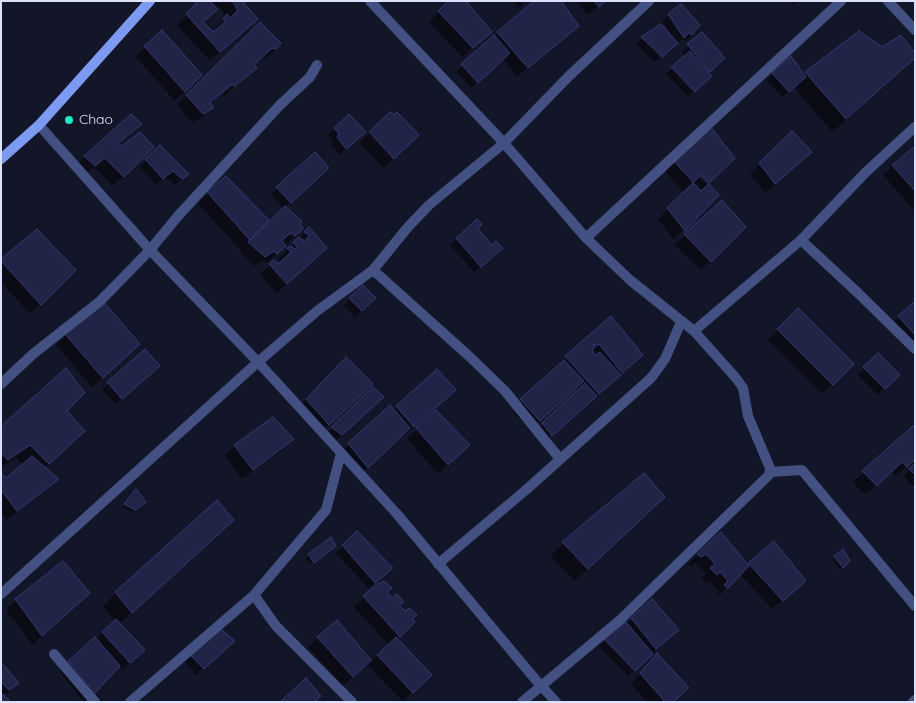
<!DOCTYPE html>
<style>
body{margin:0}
#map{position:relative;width:916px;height:703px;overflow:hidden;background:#131528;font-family:Quicksand,sans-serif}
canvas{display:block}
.frame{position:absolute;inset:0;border:2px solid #dde2fc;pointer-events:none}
</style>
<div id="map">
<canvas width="916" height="703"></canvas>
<div class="frame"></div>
</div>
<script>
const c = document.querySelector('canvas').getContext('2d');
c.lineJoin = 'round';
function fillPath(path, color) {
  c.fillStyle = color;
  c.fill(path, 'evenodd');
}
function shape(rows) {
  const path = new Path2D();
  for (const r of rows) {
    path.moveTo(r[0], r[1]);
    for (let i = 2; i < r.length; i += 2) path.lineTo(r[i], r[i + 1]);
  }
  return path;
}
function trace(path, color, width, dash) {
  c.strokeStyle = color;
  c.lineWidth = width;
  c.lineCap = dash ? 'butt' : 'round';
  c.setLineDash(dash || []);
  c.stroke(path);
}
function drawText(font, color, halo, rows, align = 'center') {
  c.font = font + ' Quicksand,sans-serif';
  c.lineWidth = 4;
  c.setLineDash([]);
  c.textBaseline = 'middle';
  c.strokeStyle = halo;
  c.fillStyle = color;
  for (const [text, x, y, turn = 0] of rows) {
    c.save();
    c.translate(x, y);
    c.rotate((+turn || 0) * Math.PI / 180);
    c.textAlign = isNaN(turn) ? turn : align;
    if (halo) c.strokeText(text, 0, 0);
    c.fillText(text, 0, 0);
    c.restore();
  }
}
fillPath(shape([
 [200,1,240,1,246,29,210,61,177,25],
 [220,7,226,17,214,29,215,32,213,34,202,23],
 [450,1,490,32,462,57,429,22],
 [513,1,526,1,519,8],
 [576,1,604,1,588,15],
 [790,1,797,1,793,5],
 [669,15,692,35,685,41,682,39,655,62,636,44,642,38,671,34,662,21],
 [260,24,280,44,265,59,261,57,253,65,255,68,246,78,224,96,223,92,210,103,212,107,202,117,192,123,177,105],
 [577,26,517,77,503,59,471,88,456,72,498,33],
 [859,33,903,69,832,132,794,87,782,97,767,80,773,74,803,75],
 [702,34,723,58,708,73,704,82,688,97,666,74,686,57,682,52],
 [145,47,200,75,175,101,136,57],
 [131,116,140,124,117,144,122,148,152,147,113,186,94,167,84,175,75,166],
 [335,128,358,138,339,155,331,144,333,141,328,135],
 [370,133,408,145,383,168,360,143],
 [792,133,801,162,765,193,750,174],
 [160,147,187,174,175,185,165,177,156,185,140,167],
 [915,150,915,207,913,209,883,175,893,165],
 [672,159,707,184,717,195,674,240,658,219,684,193,663,169],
 [321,174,285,207,302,229,267,263,264,260,254,266,240,252,241,251,198,203,226,178,267,220,247,242,249,243,284,209,271,194,277,188],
 [477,221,477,229,492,247,495,254,474,272,450,245],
 [745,227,701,270,675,245,685,235],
 [309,229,316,258,277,293,260,274,274,262,278,266,282,262,278,259],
 [1,261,74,270,30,314,1,282],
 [350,299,368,304,355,317,344,305],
 [915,303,915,348,892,323],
 [798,310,852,364,822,394,768,340],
 [611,318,632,364,545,441,537,430,578,391,575,388,530,430,512,410,566,357],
 [66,335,129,354,92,387,56,345],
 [878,355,898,375,878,395,858,375],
 [346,359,361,394,319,434,297,409],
 [152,372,115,404,102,390,108,383],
 [373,389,376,404,335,441,326,434],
 [444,400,403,436,402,435,357,477,339,454,390,407,393,411,397,407],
 [65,411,70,443,44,468,57,479,47,489,6,520,1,513,1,475,6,480,23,465,16,457,1,468,1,427],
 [436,412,458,455,438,474,407,439],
 [915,425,915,459,896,476,891,471,866,495,853,482],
 [292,439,283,449,242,479,225,456,235,446],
 [915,465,915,483,912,486,904,476],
 [644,474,651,510,575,581,550,556],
 [136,491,141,504,132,512,122,507],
 [220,533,119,624,137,656,123,669,119,665,84,702,59,671,116,622,103,606,116,593],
 [357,533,385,574,368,588,336,553],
 [721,534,747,566,774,543,795,590,772,609,740,574,718,597,716,596,719,592,709,581,706,584,701,578,706,574,695,563,691,566,688,564],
 [331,549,310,564,306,558,309,555],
 [842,551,849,561,840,570,832,560],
 [386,592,392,600,403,602,399,606,413,622,396,639,420,685,403,702,368,665,389,645,354,607,364,597],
 [16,600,79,603,32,645,6,610],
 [632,619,671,637,651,653,628,676,599,646],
 [219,629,227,648,196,675,184,661],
 [318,638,369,660,343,686,308,647],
 [1,664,18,683,3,696,1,702],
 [648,665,673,702,647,702,631,684]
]), '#0007');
const building = shape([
 [198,1,210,1,218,9,203,22,213,32,225,22,223,19,227,14,230,18,238,10,232,1,242,1,258,19,220,52,186,14,198,1],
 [448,1,466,1,492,32,473,48,438,11,448,1],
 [534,1,561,1,579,26,528,68,497,32,534,1],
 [594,1,605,1,599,7,594,1],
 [681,4,700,25,692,35,689,33,684,38,668,14,681,4],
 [260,22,281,43,276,49,272,48,254,65,257,68,234,87,233,84,210,102,214,108,203,114,186,95,260,22],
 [661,24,678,43,662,57,641,37,661,24],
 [162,30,202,75,185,92,144,46,162,30],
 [859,31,882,47,901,35,915,53,915,58,846,119,805,72,859,31],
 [702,32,725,58,710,72,687,44,702,32],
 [494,35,510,53,478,83,461,64,494,35],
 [690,51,712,76,695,92,671,67,690,51],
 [791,56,806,77,789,92,772,73,791,56],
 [390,112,394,115,397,112,419,135,394,159,369,132,390,112],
 [131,114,142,124,118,143,122,146,140,132,154,147,124,177,105,158,95,166,84,156,131,114],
 [349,114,366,132,346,149,337,137,339,134,334,128,349,114],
 [709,125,735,158,701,191,671,158,709,125],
 [792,131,812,152,775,184,759,163,792,131],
 [160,145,189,174,182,179,173,171,163,179,145,159,160,145],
 [914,147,915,148,915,191,892,165,914,147],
 [315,152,329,168,291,203,276,187,315,152],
 [701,175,719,195,685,231,667,208,701,175],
 [226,176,269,220,250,240,207,192,226,176],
 [722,200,746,227,711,262,684,234,722,200],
 [285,206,302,221,300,224,303,229,295,236,291,233,282,240,286,246,277,254,274,251,265,257,248,242,285,206],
 [477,219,482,224,478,229,492,245,496,241,503,248,481,267,456,238,477,219],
 [309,227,327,248,287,284,269,264,274,260,278,264,291,252,287,248,291,246,295,249,297,247,293,242,299,237,305,241,309,235,304,232,309,227],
 [37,229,76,270,41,305,1,261,1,259,37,229],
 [363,285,376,298,362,311,349,298,363,285],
 [103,301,140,344,103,378,65,334,103,301],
 [914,302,915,303,915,335,898,316,914,302],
 [798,308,854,364,833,385,777,329,798,308],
 [611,316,643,355,622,373,599,344,597,346,593,344,595,347,592,350,596,355,600,352,621,375,599,394,565,356,611,316],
 [145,349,160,366,122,399,107,382,145,349],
 [878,353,900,375,885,389,863,367,878,353],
 [346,357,373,384,329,425,306,399,346,357],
 [564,360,584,381,540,421,520,399,564,360],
 [66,368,85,393,67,411,85,431,49,464,30,445,8,460,1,453,1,426,66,368],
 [437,369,456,390,414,427,396,406,437,369],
 [585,383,597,396,552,436,542,423,585,383],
 [373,387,384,397,342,435,331,427,373,387],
 [390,405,410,428,368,468,348,443,390,405],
 [436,410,470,445,448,465,416,428,436,410],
 [273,417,294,439,253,470,234,445,273,417],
 [915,424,915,459,907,467,902,462,877,486,862,471,915,424],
 [32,456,59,479,17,511,1,490,1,473,6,478,32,456],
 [915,463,915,475,909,469,915,463],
 [644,473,665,497,588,569,562,542,644,473],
 [136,489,146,502,135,510,124,504,136,489],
 [217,500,234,520,132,613,115,592,217,500],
 [357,531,393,568,375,583,342,545,357,531],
 [721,532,749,566,728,588,724,585,728,581,720,572,717,575,710,568,715,564,706,554,701,557,697,554,721,532],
 [331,537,336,546,314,563,308,554,331,537],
 [774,541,806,581,783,601,748,563,774,541],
 [843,549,850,561,843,568,834,556,843,549],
 [63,561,90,593,42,636,15,599,63,561],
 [384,581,392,588,387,592,392,598,397,594,404,602,399,605,405,611,409,608,417,615,412,619,415,622,400,637,363,596,378,583,379,584,384,581],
 [652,599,679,630,656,649,631,618,652,599],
 [116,619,145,650,130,663,102,632,116,619],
 [337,620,371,660,353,677,317,637,337,620],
 [626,622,653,654,635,671,604,639,626,622],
 [219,628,235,641,204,669,189,654,219,628],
 [95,637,120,666,95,693,68,661,95,637],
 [396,637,432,675,413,693,377,655,396,637],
 [657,653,689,688,673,702,665,702,640,673,657,653],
 [1,662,19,683,9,690,1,682,1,662],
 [306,678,321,696,315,702,280,702,306,678],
 [3,694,9,700,7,702,1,702,3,694]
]);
fillPath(building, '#212347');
trace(building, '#353971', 1);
trace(shape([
 [370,1,504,143,586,238,630,280,694,331,736,378,743,388,748,416,770,468,769,475,620,620,522,702],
 [888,1,915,30],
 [39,125,150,250,258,362,397,514,535,679,556,702],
 [586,238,841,1],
 [801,240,858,293,915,349],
 [373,270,470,357,505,391,560,459],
 [694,331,801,240,866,172,915,127],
 [1,384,33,354,99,302,112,289,150,250,178,216,280,105,310,77,317,65],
 [770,472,802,470,915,606],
 [438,564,527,489,651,378,665,359,681,322],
 [1,594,258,362,317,311,373,270,408,227,429,205,504,143,568,77,649,1],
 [254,595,276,626,352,702],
 [54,654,95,702],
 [130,702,254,595,326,510,341,453],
 [913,702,915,700]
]), '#425182', 10);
trace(shape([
 [1,159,39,125,150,1]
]), '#7d9af3', 10);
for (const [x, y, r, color] of [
 [69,120,5,"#1beac6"]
]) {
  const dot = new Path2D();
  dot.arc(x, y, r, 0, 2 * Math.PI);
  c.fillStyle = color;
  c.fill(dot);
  trace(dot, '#131528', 2);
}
drawText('14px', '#dde2fc', '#131528', [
 ["Chao",79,120]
], 'left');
</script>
